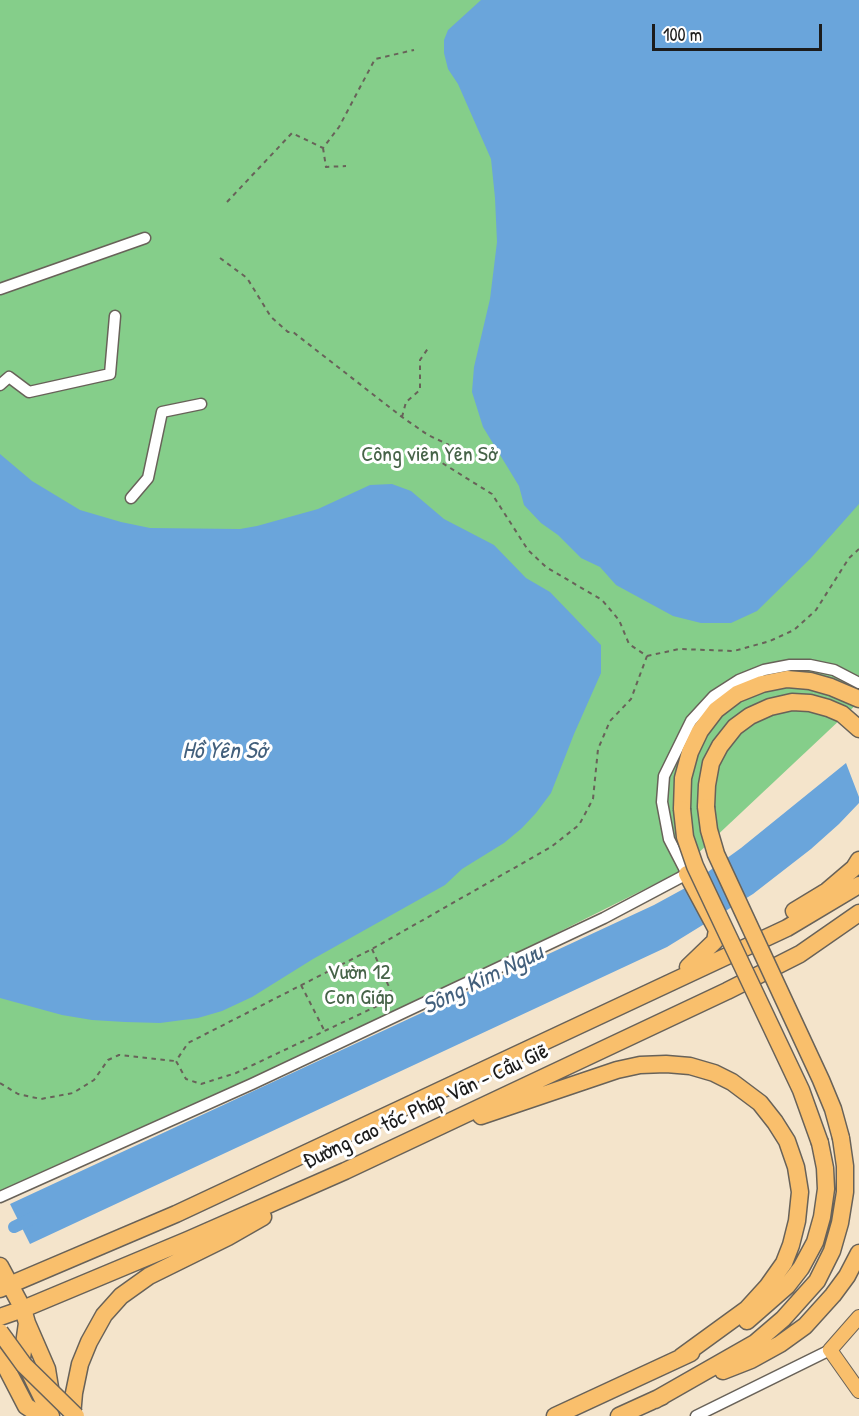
<!DOCTYPE html>
<meta charset="utf-8">
<style>
body{margin:0}
#map{position:relative;width:859px;height:1416px;overflow:hidden;background:#f4e4cb;font-family:"Patrick Hand",sans-serif}
canvas{display:block}
.scale{position:absolute;left:652px;top:24px;width:170px;height:27px;box-sizing:border-box;border:3px solid #1c1c1c;border-top:0;padding-left:8px;font-size:18px;line-height:21px;white-space:nowrap;color:#1c1c1c;-webkit-text-stroke:4px #fff;paint-order:stroke}
</style>
<div id="map">
<canvas width="859" height="1416"></canvas>
<div class="scale">100 m</div>
</div>
<script>
const c = document.querySelector('canvas').getContext('2d');
c.lineJoin = 'round';
function fillPath(path, color) {
  c.fillStyle = color;
  c.fill(path, 'evenodd');
}
function shape(rows) {
  const path = new Path2D();
  for (const r of rows) {
    path.moveTo(r[0], r[1]);
    for (let i = 2; i < r.length; i += 2) path.lineTo(r[i], r[i + 1]);
  }
  return path;
}
function trace(path, color, width, dash) {
  c.strokeStyle = color;
  c.lineWidth = width;
  c.lineCap = dash ? 'butt' : 'round';
  c.setLineDash(dash || []);
  c.stroke(path);
}
function drawText(font, color, halo, rows, align = 'center') {
  c.font = font + ' "Patrick Hand",sans-serif';
  c.lineWidth = 6;
  c.setLineDash([]);
  c.textBaseline = 'middle';
  c.strokeStyle = halo;
  c.fillStyle = color;
  for (const [text, x, y, turn = 0] of rows) {
    c.save();
    c.translate(x, y);
    c.rotate((+turn || 0) * Math.PI / 180);
    c.textAlign = isNaN(turn) ? turn : align;
    if (halo) c.strokeText(text, 0, 0);
    c.fillText(text, 0, 0);
    c.restore();
  }
}
fillPath(shape([
 [0,0,859,0,859,702,677,873,517,953,0,1203]
]), '#85ce8a');
fillPath(shape([
 [481,0,859,0,859,504,811,558,757,611,731,623,701,623,673,616,616,585,600,567,581,558,558,535,541,523,524,505,519,486,483,427,472,392,474,367,490,299,497,242,495,198,491,159,458,84,448,69,444,53,444,40,448,30],
 [0,454,32,481,80,510,121,522,150,528,240,529,257,526,318,509,370,485,392,484,411,491,444,519,494,545,526,578,550,592,601,645,601,673,574,734,551,793,536,813,522,828,504,843,462,869,445,885,313,959,252,997,222,1011,198,1018,160,1023,125,1022,92,1020,62,1015,0,998],
 [846,763,859,797,859,803,839,824,811,849,753,894,667,947,30,1244,10,1204,654,905,687,887,741,848]
]), '#6aa5db');
trace(shape([
 [14,1227,35,1217]
]), '#6aa5db', 12);
const minor = shape([
 [0,289,145,238],
 [0,385,9,377,29,392,110,374,115,316],
 [131,498,148,478,162,412,201,404],
 [0,1197,252,1084,604,918,687,874,669,839,662,802,664,776,691,721,714,696,739,680,764,670,790,665,810,665,834,670,859,683],
 [696,1416,830,1350]
]);
const major = shape([
 [859,1317,830,1350,859,1391]
]);
const highway = shape([
 [706,807,707,785,711,763,720,746,735,727,750,716,770,707,792,702,810,703,828,708,842,714,859,729],
 [682,809,683,778,690,752,700,731,716,710,737,694,762,684,787,679,810,681,831,687,859,699],
 [687,874,717,930,715,941,688,967],
 [794,911,827,891,854,868,859,860],
 [481,1116,617,1070,640,1065,666,1064,690,1066,714,1073,732,1082,760,1103,775,1122,787,1141,796,1167,800,1192,797,1221,791,1245,784,1263,767,1287,747,1309,681,1357],
 [0,1266,23,1309,27,1323,22,1358],
 [0,1289,176,1214,787,928,859,885],
 [0,1317,23,1309,188,1240,345,1171,727,991,800,954,859,913],
 [747,1321,787,1286,801,1268,815,1242,822,1217,826,1189,825,1168,820,1143],
 [27,1323,47,1369,52,1400],
 [0,1356,26,1406,41,1416],
 [29,1371,51,1416],
 [723,1371,751,1360,780,1344,805,1326,833,1295,847,1276,859,1253],
 [655,1400,755,1343,783,1319,817,1281,832,1251,840,1223,845,1192,845,1166,841,1138],
 [72,1416,74,1393,80,1364,89,1342,104,1315,121,1296,149,1276,228,1237,263,1217],
 [555,1416,691,1353],
 [619,1416,663,1396]
]);
trace(minor, '#686259', 13);
trace(major, '#686259', 16);
trace(highway, '#686259', 19);
trace(shape([
 [323,148,326,167,346,166],
 [227,202,292,133,323,148,339,127,375,59,414,50],
 [220,258,247,278,271,317,288,332,293,332,402,417,428,435,449,445],
 [402,417,406,402,420,390,420,360,429,347],
 [647,656,679,649,734,651,770,641,794,630,816,610,849,558,859,549],
 [372,949,394,998,236,1073,201,1084,186,1079,176,1061,188,1043,372,949,551,847,579,825,593,799,598,749,610,721,631,699,647,656,629,644,619,620,602,600,546,567,528,550,492,494,439,461],
 [301,985,324,1030],
 [0,1083,18,1094,41,1099,73,1093,94,1080,108,1060,119,1055,175,1061]
]), '#686259', 2, [4.5, 4.5]);
trace(minor, '#fff', 10);
trace(major, '#f9bf6c', 14);
trace(highway, '#f9bf6c', 16);
const highwayBridge = shape([
 [706,807,709,830,716,854,821,1080,833,1109,841,1138],
 [682,809,685,837,695,866,801,1090,820,1143],
 [0,1332,24,1365,76,1416]
]);
trace(highwayBridge, '#686259', 19, []);
trace(highwayBridge, '#f9bf6c', 16);
drawText('22px', '#466348', '#fff', [
 ["Công viên Yên Sở",429,455],
 ["Vườn 12",359,973],
 ["Con Giáp",359,998]
]);
drawText('22px', '#1c1c1c', '#fff', [
 ["Đường cao tốc Pháp Vân - Cầu Giẽ",426,1107,-25]
]);
drawText('italic 24px', '#43607c', '#fff', [
 ["Hồ Yên Sở",224,752],
 ["Sông Kim Ngưu",483,980,-26]
]);
</script>
